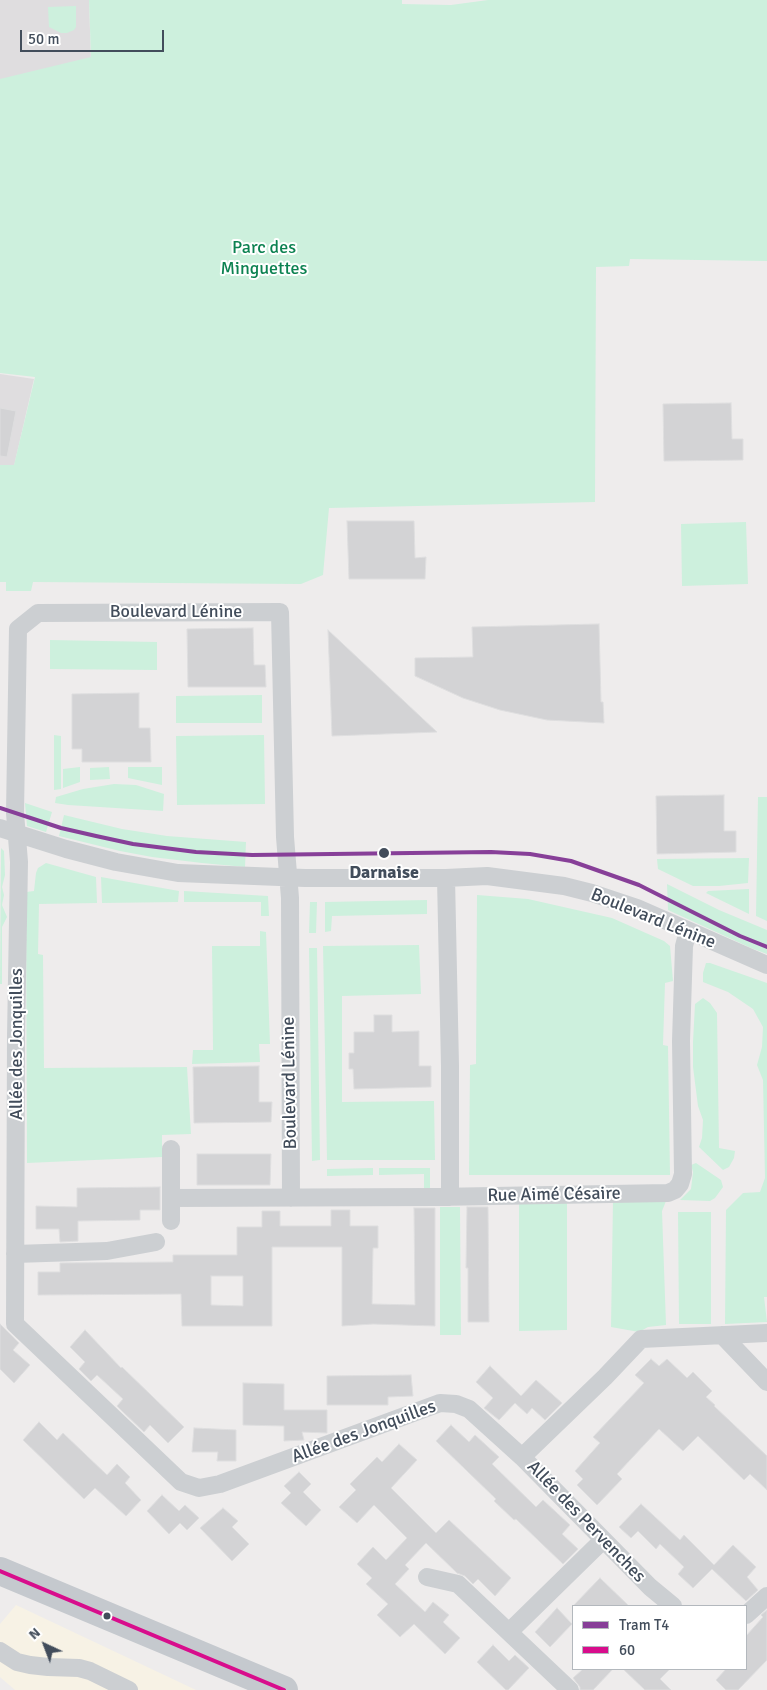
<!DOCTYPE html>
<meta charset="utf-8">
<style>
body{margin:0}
#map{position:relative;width:767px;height:1690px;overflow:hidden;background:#eeecec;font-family:Signika,sans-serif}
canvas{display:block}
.legend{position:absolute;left:572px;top:1605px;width:175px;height:65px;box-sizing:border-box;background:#fff;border:1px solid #b3b8bd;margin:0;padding:6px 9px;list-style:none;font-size:15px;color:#424d5b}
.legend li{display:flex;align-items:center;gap:10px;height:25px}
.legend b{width:25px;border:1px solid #b3b8bd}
.north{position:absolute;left:20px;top:1620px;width:50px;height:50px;-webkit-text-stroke:4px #fff;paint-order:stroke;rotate:317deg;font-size:14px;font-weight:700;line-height:20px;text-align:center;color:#424d5b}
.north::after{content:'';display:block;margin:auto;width:18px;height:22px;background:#424d5b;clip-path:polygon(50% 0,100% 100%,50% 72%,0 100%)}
.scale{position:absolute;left:20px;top:30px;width:144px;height:22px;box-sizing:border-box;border:2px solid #424d5b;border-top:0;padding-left:6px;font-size:15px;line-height:18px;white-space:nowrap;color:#424d5b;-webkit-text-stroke:4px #fff;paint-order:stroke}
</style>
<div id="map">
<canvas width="767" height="1690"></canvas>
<ul class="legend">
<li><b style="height:6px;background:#873f98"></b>Tram T4</li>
<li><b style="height:6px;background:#d80d8c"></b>60</li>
</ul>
<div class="north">N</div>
<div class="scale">50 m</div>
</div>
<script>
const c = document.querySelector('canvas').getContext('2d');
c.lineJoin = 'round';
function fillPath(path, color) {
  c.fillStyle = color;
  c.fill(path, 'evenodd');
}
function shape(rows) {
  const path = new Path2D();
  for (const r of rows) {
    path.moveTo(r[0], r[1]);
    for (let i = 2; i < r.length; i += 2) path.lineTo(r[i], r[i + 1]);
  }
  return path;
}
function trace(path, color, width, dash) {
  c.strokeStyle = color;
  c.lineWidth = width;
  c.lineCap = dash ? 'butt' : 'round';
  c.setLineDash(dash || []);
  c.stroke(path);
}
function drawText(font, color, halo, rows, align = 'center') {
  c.font = font + ' Signika,sans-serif';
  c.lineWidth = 4;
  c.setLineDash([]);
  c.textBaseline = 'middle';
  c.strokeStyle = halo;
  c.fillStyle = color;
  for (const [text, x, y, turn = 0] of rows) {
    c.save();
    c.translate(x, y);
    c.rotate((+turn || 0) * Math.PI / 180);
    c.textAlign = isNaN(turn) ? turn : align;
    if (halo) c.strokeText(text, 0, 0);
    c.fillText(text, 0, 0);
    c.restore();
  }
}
fillPath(shape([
 [16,1605,196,1690,15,1690,0,1677,0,1624]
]), '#f7f2e5');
fillPath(shape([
 [0,0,89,0,91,62,0,85],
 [0,374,34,379,14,466,0,496]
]), '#dfdddf');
fillPath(shape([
 [89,0,402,0,402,4,451,5,488,0,767,0,767,261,630,259,629,266,596,267,595,502,329,508,323,575,301,584,33,582,31,591,6,591,6,582,0,582,0,465,14,465,35,377,0,373,0,79,91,57],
 [76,6,76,27,74,30,67,33,61,33,49,27,48,7],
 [746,522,748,584,682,586,681,524],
 [50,640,157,642,157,670,50,669],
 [262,695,262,723,176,723,176,696],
 [54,735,61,736,61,789,54,790],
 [264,735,265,804,177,805,176,736],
 [80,767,80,782,63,788,63,769],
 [109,767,110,779,90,780,90,768],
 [128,767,162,767,162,785,128,778],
 [114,784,136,785,164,794,163,811,68,805,55,803,56,797,83,789],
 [758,797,767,797,767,921,756,916],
 [25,803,52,812,46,832,27,826],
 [64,815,122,829,167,836,246,842,245,867,202,863,152,857,120,851,59,836],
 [1,848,4,851,5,875,2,887,4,895,2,905,7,917,2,927,2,984,0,984],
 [749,858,748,883,719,886,693,886,658,869,657,859],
 [46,863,96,877,97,903,39,904,38,954,43,955,44,1068,187,1067,191,1134,162,1135,162,1157,27,1163,26,892,34,891,36,873,38,868],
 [101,877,179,891,178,902,102,903],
 [667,884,719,910,767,930,767,954,751,948,668,910],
 [749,889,749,914,706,893,708,891],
 [184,891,268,896,269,916,261,916,261,902,184,902],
 [477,895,528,899,612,918,664,941,670,946,673,981,665,983,663,1045,668,1046,670,1175,469,1175,470,1065,476,1064],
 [427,900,427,914,332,916,331,931,325,932,325,902],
 [310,902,317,902,316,933,309,933],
 [260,931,266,932,270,1044,259,1044,260,1062,192,1064,193,1050,213,1050,212,946,260,946],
 [419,945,421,994,342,996,342,1102,434,1101,435,1160,327,1160,323,946],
 [309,948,317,948,320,1160,312,1161],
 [706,963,710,963,767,983,767,1297,764,1297,767,1322,725,1324,726,1210,743,1193,760,1192,765,1178,763,1080,757,1065,762,1047,763,1027,753,1009,728,992,703,982,703,973],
 [703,998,710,1003,717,1013,719,1148,735,1151,734,1158,729,1167,723,1170,699,1147,702,1138,703,1120,698,1106,693,1067,693,1042,695,1004],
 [696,1163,721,1180,723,1187,715,1198,710,1201,680,1200,691,1189,693,1172,691,1165],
 [373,1168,373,1175,327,1176,327,1169],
 [379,1168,430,1168,430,1189,424,1189,424,1174,379,1175],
 [613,1200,666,1201,662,1211,666,1325,648,1327,639,1332,611,1327],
 [519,1201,567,1203,567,1330,519,1331],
 [440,1207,460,1207,461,1335,440,1335],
 [678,1212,711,1212,711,1324,679,1324]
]), '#cdf0dd');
const building = shape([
 [731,403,732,439,743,439,743,460,664,461,663,404,731,403],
 [0,408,16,411,7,457,0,456,0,408],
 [347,521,414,521,415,558,426,557,425,579,349,579,347,521],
 [599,624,601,702,603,702,604,723,547,720,500,710,463,698,415,676,415,658,473,657,472,627,599,624],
 [253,628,254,665,265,665,266,687,188,687,187,629,253,628],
 [328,630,375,674,437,732,332,736,328,630],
 [139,693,139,728,150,728,151,762,82,762,82,749,72,749,72,694,139,693],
 [724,795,724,831,736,831,736,852,657,854,656,796,724,795],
 [374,1015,392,1015,392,1032,419,1031,419,1066,431,1066,431,1087,354,1089,353,1069,349,1069,349,1053,354,1053,354,1032,374,1032,374,1015],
 [259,1066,259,1102,272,1102,271,1122,194,1123,193,1067,259,1066],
 [197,1154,271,1154,270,1185,197,1185,197,1154],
 [160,1187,160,1210,140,1210,140,1220,78,1221,78,1241,60,1242,59,1229,36,1229,36,1206,77,1207,77,1188,160,1187],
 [467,1207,488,1207,489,1322,468,1322,468,1268,466,1268,467,1207],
 [414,1208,435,1208,435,1326,373,1324,342,1326,342,1247,272,1247,272,1326,182,1326,181,1294,38,1295,38,1272,60,1272,60,1263,173,1262,173,1255,237,1255,237,1227,262,1227,262,1211,280,1211,280,1226,331,1226,331,1210,350,1210,350,1226,378,1226,378,1248,373,1248,372,1304,415,1305,414,1208],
 [211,1276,243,1276,243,1306,211,1305,211,1276],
 [0,1324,19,1343,13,1350,30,1365,14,1383,0,1369,0,1324],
 [85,1330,121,1368,122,1367,184,1427,168,1443,150,1425,144,1432,123,1412,117,1406,123,1399,97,1375,91,1381,79,1369,85,1362,70,1347,85,1330],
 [651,1359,659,1366,667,1359,687,1378,693,1372,712,1391,706,1397,715,1405,714,1406,767,1456,767,1490,750,1474,744,1480,698,1436,683,1451,659,1429,617,1474,622,1479,597,1505,577,1485,583,1479,575,1471,600,1443,593,1437,644,1383,635,1375,651,1359],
 [490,1366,521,1396,536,1380,562,1403,545,1420,532,1408,527,1414,515,1403,499,1420,484,1408,493,1398,476,1382,490,1366],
 [411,1375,413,1396,388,1397,388,1405,327,1405,327,1376,411,1375],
 [243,1383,284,1384,284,1410,327,1410,327,1433,302,1432,304,1440,284,1441,284,1426,243,1425,243,1383],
 [39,1422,57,1440,63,1433,107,1475,117,1464,130,1477,125,1483,141,1500,126,1516,95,1488,84,1499,23,1440,39,1422],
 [451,1425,469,1442,475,1435,499,1457,492,1464,536,1507,543,1500,570,1525,562,1534,578,1549,563,1564,516,1519,514,1520,494,1501,496,1499,436,1441,451,1425],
 [194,1428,236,1430,236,1461,217,1461,218,1452,192,1452,194,1428],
 [399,1444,417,1460,391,1488,436,1533,449,1520,511,1578,495,1596,478,1579,473,1584,465,1576,457,1573,426,1543,405,1565,409,1569,395,1584,425,1612,433,1602,449,1615,443,1622,460,1638,445,1654,414,1624,400,1637,377,1615,388,1604,366,1584,372,1578,357,1564,373,1547,386,1560,407,1538,374,1505,357,1523,339,1507,356,1490,350,1484,377,1457,382,1462,399,1444],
 [299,1472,311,1484,303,1492,321,1510,306,1526,281,1503,291,1493,284,1486,299,1472],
 [162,1495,179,1511,185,1505,199,1518,187,1530,180,1523,169,1534,147,1511,162,1495],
 [641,1504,680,1540,684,1535,714,1565,733,1545,756,1567,747,1577,758,1590,746,1601,712,1569,693,1588,678,1574,684,1567,660,1544,656,1549,638,1531,631,1538,619,1527,641,1504],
 [223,1508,238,1521,232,1527,249,1544,232,1561,200,1528,223,1508],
 [600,1578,629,1606,573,1606,600,1578],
 [557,1608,572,1624,550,1647,535,1632,557,1608],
 [767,1610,767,1660,738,1690,726,1690,716,1680,726,1669,746,1669,746,1636,763,1617,761,1615,767,1610],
 [493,1645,509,1661,515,1655,529,1668,508,1690,506,1690,477,1662,493,1645],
 [583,1669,613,1669,593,1690,580,1690,580,1687,573,1678,583,1669],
 [623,1669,670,1669,660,1679,671,1690,645,1690,623,1669]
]);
fillPath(building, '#d3d3d5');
trace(building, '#dededf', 1);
trace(shape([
 [0,828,66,849,116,862,178,873,305,878,446,878,487,876,564,886,592,893,637,908,767,965],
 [446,878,450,1066,450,1197],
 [171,1198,435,1197,668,1193,675,1190,680,1184,683,1174,681,1041,684,946,688,931],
 [291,1198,290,898,285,837,280,612,38,613,18,629,15,813,19,862,16,1037,15,1324,181,1482,199,1488,220,1484,440,1403,456,1404,469,1409,522,1457,650,1587,673,1606],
 [171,1221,171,1149],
 [15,1254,107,1251,156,1242],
 [722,1335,767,1382],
 [522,1457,605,1377,641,1339,767,1333],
 [427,1577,458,1584,570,1690],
 [746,1615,767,1596],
 [509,1632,603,1540],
 [0,1651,17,1662,30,1665,48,1667,79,1668,90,1671,129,1690]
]), '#cccfd2', 18);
trace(shape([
 [0,1571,284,1690]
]), '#c5c9ce', 28);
trace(shape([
 [0,1571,284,1690]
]), '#d80d8c', 4);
trace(shape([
 [0,808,61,828,96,836,133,844,196,852,252,855,491,852,530,854,571,861,639,885,740,936,767,947]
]), '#873f98', 4);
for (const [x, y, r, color] of [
 [384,853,6,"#424d5b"],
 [107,1616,4.5,"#424d5b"]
]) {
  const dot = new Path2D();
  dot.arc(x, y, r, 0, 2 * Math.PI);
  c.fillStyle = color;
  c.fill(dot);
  trace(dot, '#fff', 2);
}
drawText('18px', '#0c8251', '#fff', [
 ["Parc des",264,248],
 ["Minguettes",264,269]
]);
drawText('18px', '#424d5b', '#fff', [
 ["Boulevard Lénine",176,612],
 ["Boulevard Lénine",653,919,22],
 ["Allée des Jonquilles",17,1044,-90],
 ["Boulevard Lénine",290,1083,-91],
 ["Rue Aimé Césaire",554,1195,-1],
 ["Allée des Jonquilles",364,1432,-20],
 ["Allée des Pervenches",586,1522,46]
]);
drawText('bold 18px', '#424d5b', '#fff', [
 ["Darnaise",384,873]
]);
</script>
